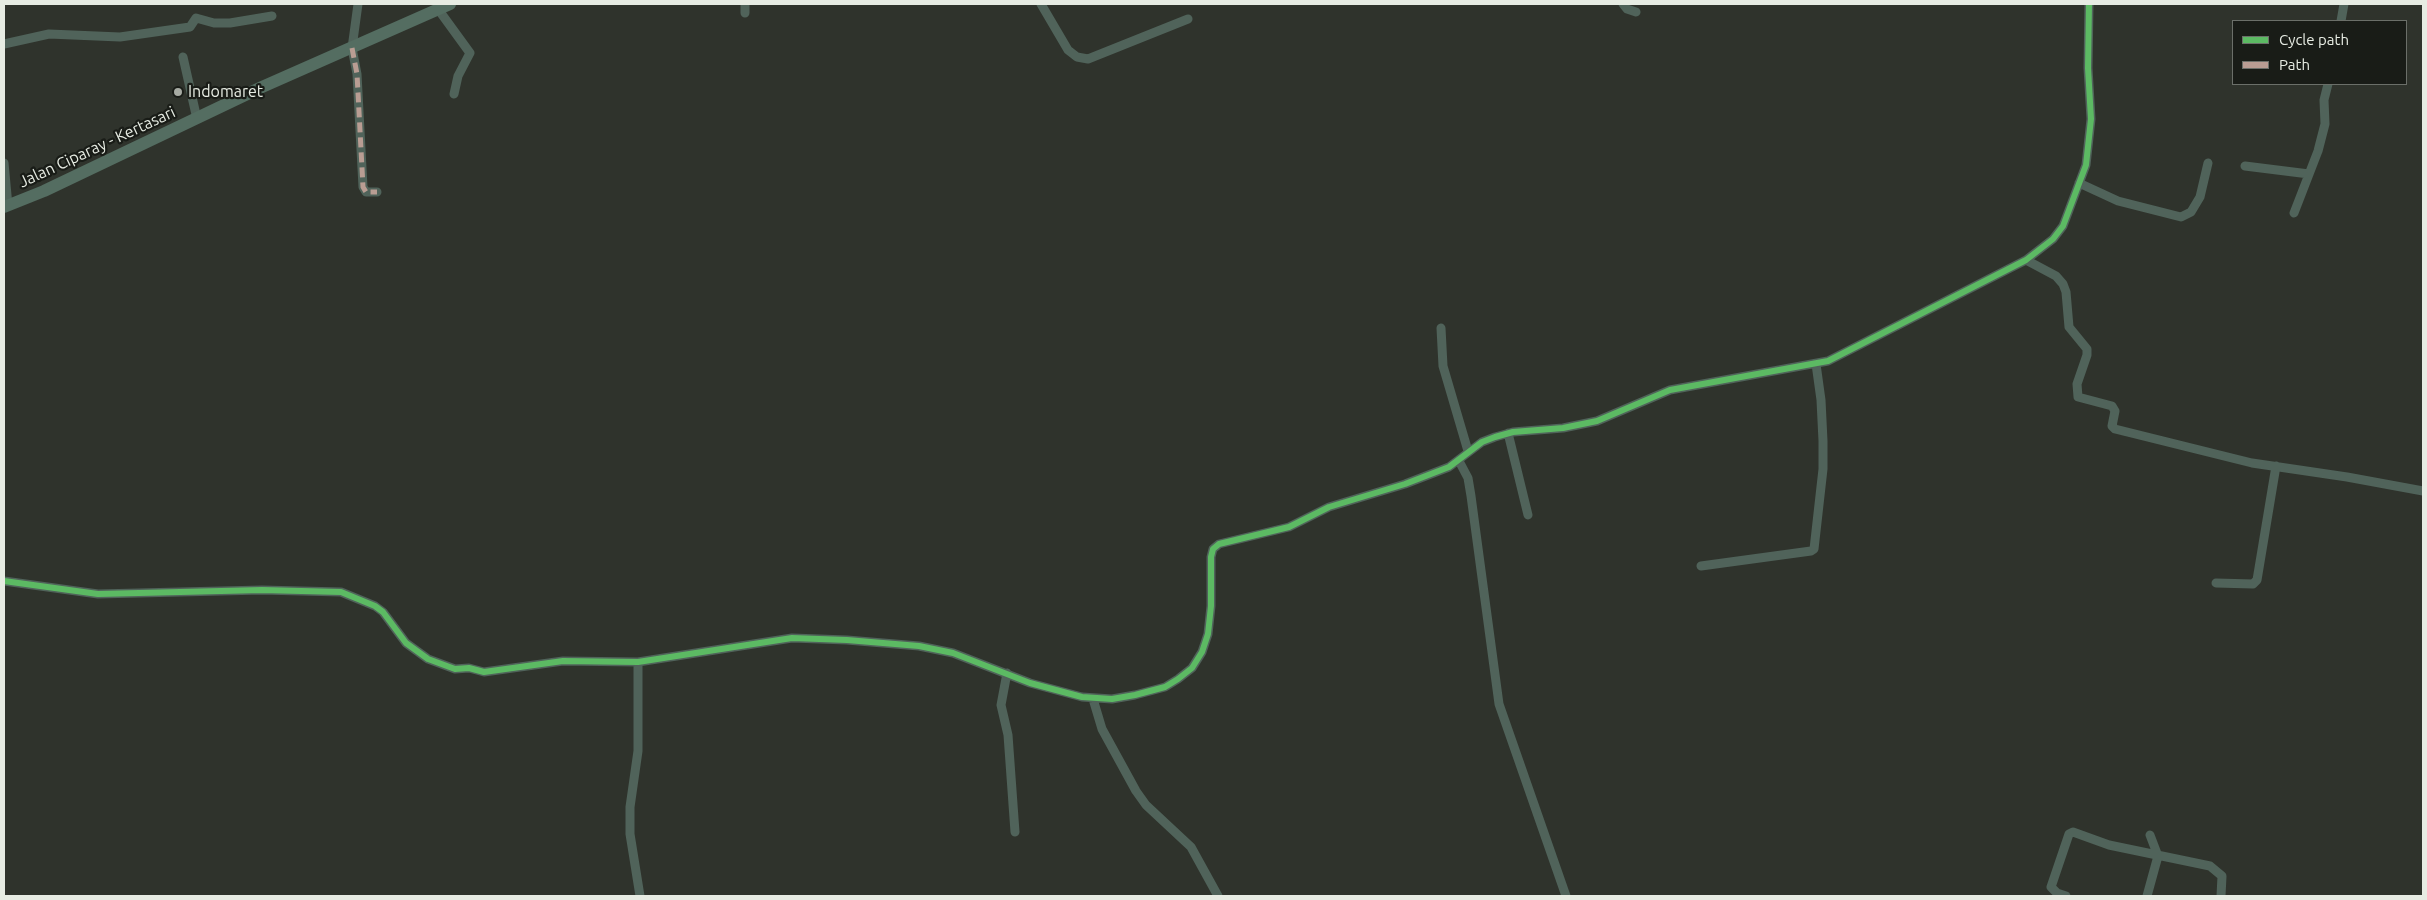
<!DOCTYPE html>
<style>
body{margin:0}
#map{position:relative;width:2427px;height:900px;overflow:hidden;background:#2f332c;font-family:Ubuntu,sans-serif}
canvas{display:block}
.frame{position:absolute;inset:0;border:5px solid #e7ece3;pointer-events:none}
.legend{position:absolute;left:2232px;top:20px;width:175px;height:65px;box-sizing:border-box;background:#191c17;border:1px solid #6b6f69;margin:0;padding:6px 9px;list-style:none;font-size:15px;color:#e7ece3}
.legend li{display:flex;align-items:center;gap:10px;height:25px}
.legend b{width:25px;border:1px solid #6b6f69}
</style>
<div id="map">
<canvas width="2427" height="900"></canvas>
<div class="frame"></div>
<ul class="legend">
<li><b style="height:6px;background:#5cba63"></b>Cycle path</li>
<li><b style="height:6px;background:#b99d93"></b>Path</li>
</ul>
</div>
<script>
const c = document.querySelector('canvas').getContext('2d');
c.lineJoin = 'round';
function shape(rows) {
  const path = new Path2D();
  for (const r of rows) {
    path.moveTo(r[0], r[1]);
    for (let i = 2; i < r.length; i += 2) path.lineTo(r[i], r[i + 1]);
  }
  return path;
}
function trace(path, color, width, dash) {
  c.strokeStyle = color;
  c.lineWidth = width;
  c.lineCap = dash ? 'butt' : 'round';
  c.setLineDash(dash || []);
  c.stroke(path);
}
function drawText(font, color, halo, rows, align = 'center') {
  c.font = font + ' Ubuntu,sans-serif';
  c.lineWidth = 4.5;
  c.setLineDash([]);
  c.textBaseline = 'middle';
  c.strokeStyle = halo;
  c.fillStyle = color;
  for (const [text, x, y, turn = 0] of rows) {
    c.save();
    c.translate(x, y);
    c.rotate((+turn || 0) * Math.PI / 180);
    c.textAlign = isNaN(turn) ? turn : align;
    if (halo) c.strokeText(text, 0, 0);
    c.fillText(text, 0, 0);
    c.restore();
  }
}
trace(shape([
 [358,4,352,48,357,74,363,187,366,192,377,192],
 [745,4,745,13],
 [1041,4,1068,50,1077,57,1088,59,1188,19],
 [1623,4,1627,9,1636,12],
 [438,9,470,53,458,76,454,94],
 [2341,21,2344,4],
 [4,44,49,34,120,37,190,27,196,18,214,23,230,23,272,16],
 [183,57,197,119],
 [4,163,8,206],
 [2245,166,2309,174],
 [2079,183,2118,201,2181,217,2191,212,2200,197,2208,163],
 [2294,213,2318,151,2325,124,2324,100,2328,84],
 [2026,260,2056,276,2063,284,2066,292,2069,327,2087,349,2087,355,2077,384,2078,397,2112,406,2115,411,2112,426,2115,429,2252,463,2347,477,2423,491],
 [1441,328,1443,366,1468,451],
 [1508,433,1528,515],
 [1459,461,1468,478,1471,496,1499,704,1566,896],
 [1701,566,1811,551,1814,549,1823,469,1823,441,1821,400,1816,364],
 [4,581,98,594,262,590,341,592,375,606,383,612,406,643,428,659,455,669,469,668,484,672,563,661,638,662,792,638,847,640,919,646,953,653,1030,683,1082,697,1112,699,1135,695,1165,687,1178,679,1192,668,1202,652,1208,634,1211,606,1211,557,1213,549,1219,544,1289,527,1329,507,1405,484,1449,467,1482,442,1495,437,1513,432,1563,428,1597,421,1670,390,1828,361,2026,260,2053,239,2063,226,2086,165,2091,119,2088,68,2089,4],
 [2216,583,2253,584,2257,580,2276,466],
 [638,662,638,751,630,807,630,834,640,896],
 [1007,673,1001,705,1008,735,1015,832],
 [1093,699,1102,729,1136,791,1146,805,1191,847,1218,896],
 [2066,896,2057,893,2051,887,2069,834,2073,832,2109,845,2210,866,2222,876,2221,896],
 [2147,896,2158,856,2150,835]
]), '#50635a', 9);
trace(shape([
 [4,207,44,191,262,87,450,4]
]), '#546d61', 12);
trace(shape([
 [352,48,357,74,363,187,366,192,377,192]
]), '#b99d93', 5, [10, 5]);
trace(shape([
 [4,581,98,594,262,590,341,592,375,606,383,612,406,643,428,659,455,669,469,668,484,672,563,661,638,662,792,638,847,640,919,646,953,653,1030,683,1082,697,1112,699,1135,695,1165,687,1178,679,1192,668,1202,652,1208,634,1211,606,1211,557,1213,549,1219,544,1289,527,1329,507,1405,484,1449,467,1482,442,1495,437,1513,432,1563,428,1597,421,1670,390,1828,361,2026,260,2053,239,2063,226,2086,165,2091,119,2088,68,2089,4]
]), '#5cba63', 6);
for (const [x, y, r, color] of [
 [178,92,5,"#a7aba3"]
]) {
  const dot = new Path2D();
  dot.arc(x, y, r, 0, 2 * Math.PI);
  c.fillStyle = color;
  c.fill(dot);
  trace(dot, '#191c17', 2);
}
drawText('16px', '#e7ece3', '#191c17', [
 ["Indomaret",188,92]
], 'left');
drawText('16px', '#e7ece3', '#191c17', [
 ["Jalan Ciparay - Kertasari",97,147,-25]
]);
</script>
